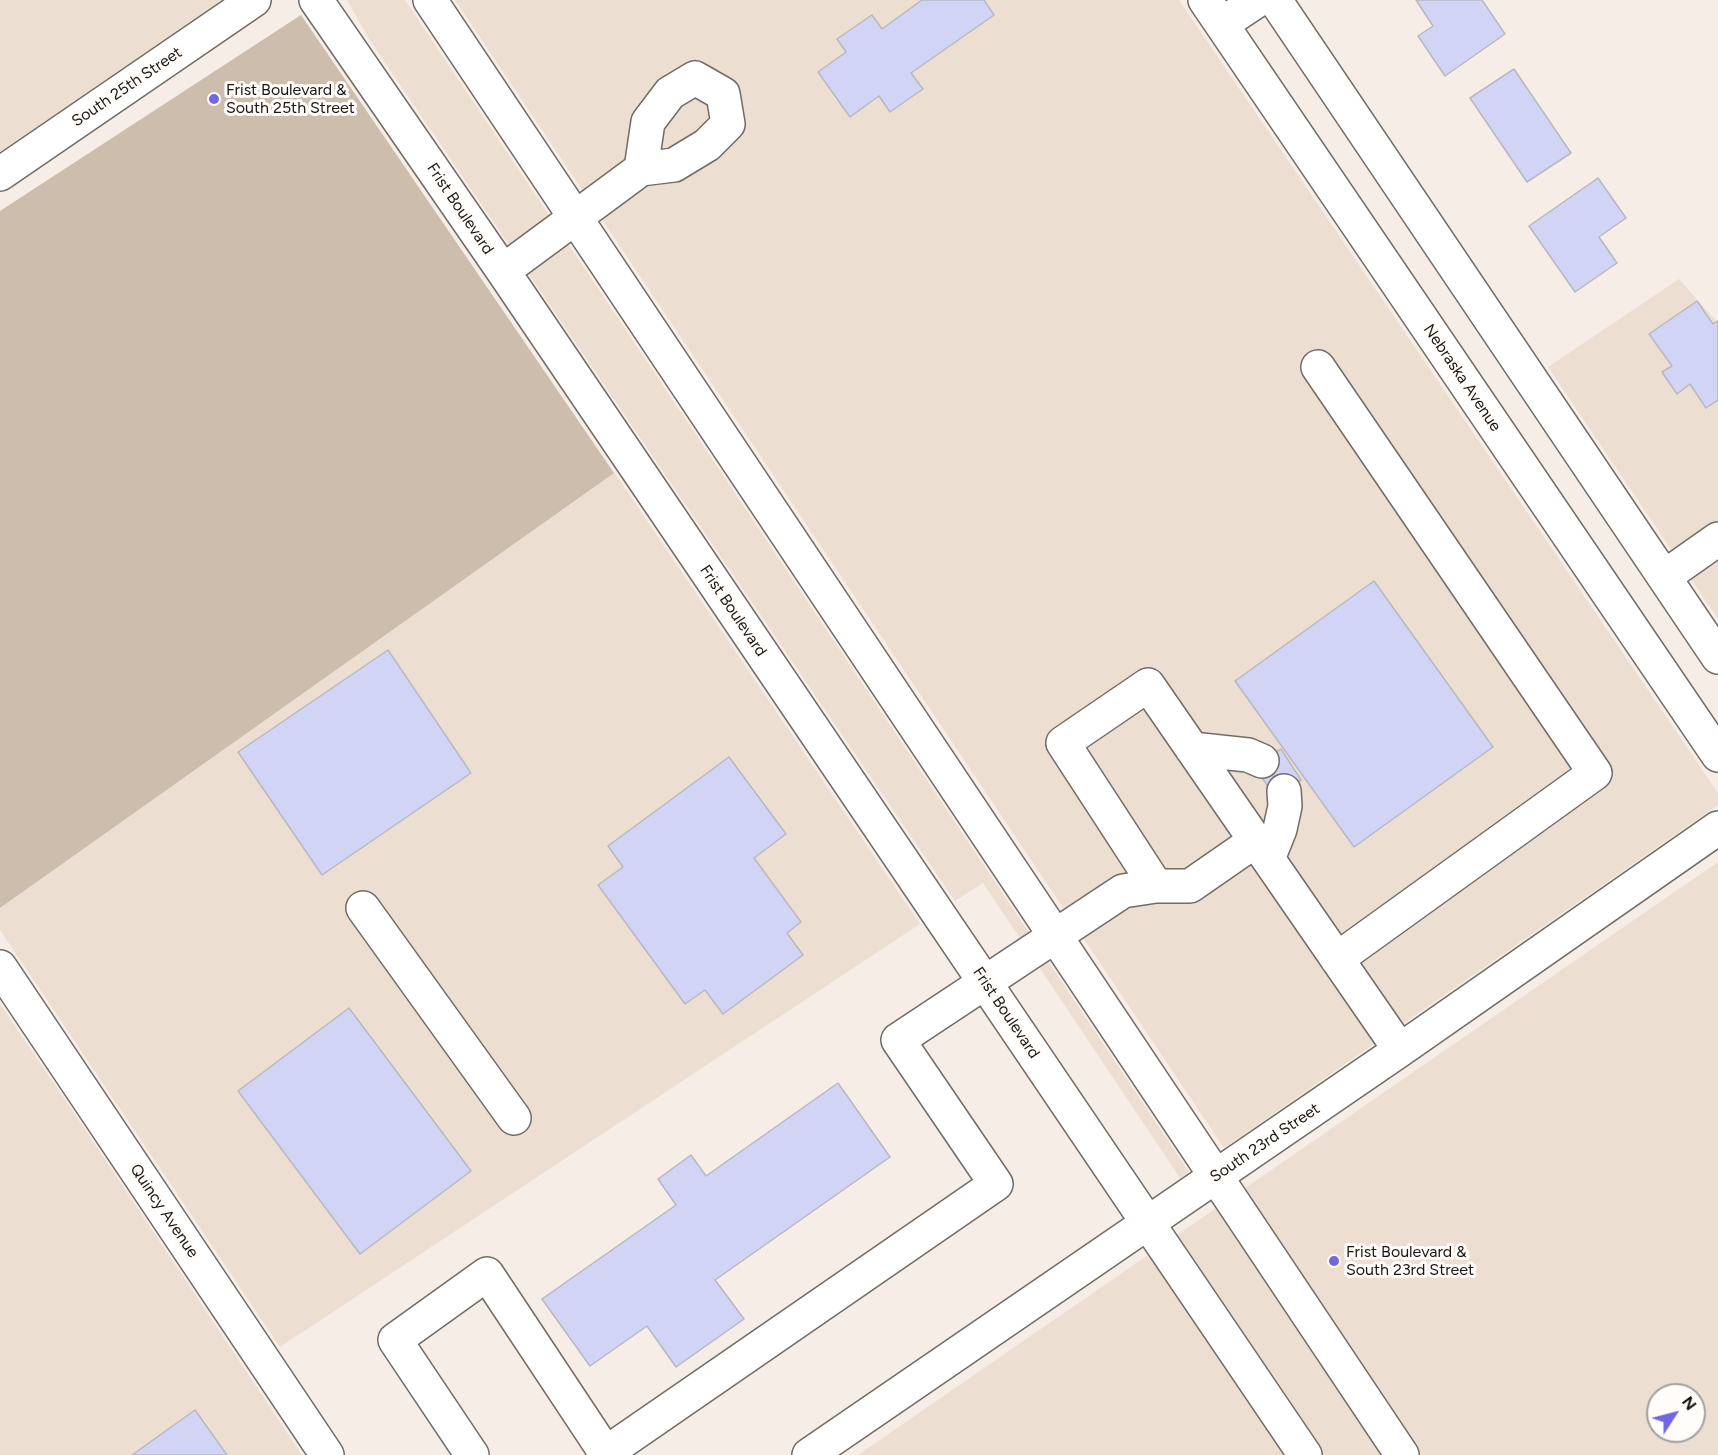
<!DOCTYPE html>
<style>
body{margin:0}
#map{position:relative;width:1718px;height:1455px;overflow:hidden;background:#f5ede6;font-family:Figtree,sans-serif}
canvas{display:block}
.north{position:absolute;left:1646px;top:1383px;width:60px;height:60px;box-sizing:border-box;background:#fffcf9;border:2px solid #a3a09d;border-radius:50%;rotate:54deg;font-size:16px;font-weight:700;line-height:24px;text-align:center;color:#191614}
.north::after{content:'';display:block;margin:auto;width:21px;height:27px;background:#7067e1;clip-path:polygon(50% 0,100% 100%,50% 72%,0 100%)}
</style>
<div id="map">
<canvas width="1718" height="1455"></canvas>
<div class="north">N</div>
</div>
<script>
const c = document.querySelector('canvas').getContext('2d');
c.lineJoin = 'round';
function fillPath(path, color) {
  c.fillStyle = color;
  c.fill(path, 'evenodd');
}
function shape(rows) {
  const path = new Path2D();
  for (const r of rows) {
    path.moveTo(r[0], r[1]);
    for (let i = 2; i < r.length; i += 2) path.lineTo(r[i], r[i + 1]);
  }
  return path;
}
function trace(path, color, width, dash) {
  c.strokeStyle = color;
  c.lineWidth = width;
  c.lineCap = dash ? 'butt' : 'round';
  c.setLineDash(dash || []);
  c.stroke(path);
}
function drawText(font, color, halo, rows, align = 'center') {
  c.font = font + ' Figtree,sans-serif';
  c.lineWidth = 6;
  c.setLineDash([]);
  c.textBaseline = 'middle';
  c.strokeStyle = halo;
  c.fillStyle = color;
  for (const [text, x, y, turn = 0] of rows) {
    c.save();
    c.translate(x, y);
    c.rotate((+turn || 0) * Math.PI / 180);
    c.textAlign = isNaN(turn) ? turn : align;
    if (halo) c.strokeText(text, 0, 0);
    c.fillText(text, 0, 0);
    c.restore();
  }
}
fillPath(shape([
 [0,0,221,0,0,152],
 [347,0,405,0,1189,1172,1180,1178,983,883,955,901,369,39],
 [455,0,1179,0,1718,793,1718,805,1224,1148],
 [1679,279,1718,323,1718,619,1548,367],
 [614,472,920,924,280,1347,0,930,0,908],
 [1718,862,1718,1455,858,1455],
 [1658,1395,1694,1395,1694,1431,1658,1431],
 [0,1004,70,1107,302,1455,0,1455]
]), '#ecdfd2');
fillPath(shape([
 [301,15,614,473,0,908,0,211]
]), '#cdbdad');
const building = shape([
 [922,0,984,0,994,15,911,73,923,89,890,112,879,96,850,117,818,72,846,52,837,39,872,15,882,29,922,0],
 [1416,0,1482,0,1505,34,1445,76,1418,36,1433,26,1416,0],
 [1514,69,1571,153,1527,182,1470,98,1514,69],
 [1598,178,1626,218,1599,237,1617,263,1575,292,1529,226,1598,178],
 [1697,301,1713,324,1718,321,1718,400,1706,408,1690,384,1677,394,1662,372,1672,366,1649,334,1697,301],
 [1374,581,1493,747,1354,847,1235,681,1374,581],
 [388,650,471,773,322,875,238,752,388,650],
 [1281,749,1301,780,1275,797,1254,766,1281,749],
 [729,757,786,834,754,858,801,922,787,933,803,955,723,1014,705,990,685,1004,598,885,623,867,608,846,729,757],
 [349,1008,471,1171,360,1254,238,1091,349,1008],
 [838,1083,890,1157,715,1280,744,1319,676,1367,647,1326,590,1366,542,1299,676,1205,658,1179,691,1155,706,1176,838,1083],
 [195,1410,227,1455,132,1455,195,1410]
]);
fillPath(building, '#d2d4f6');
trace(building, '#b7b8c1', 1.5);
const minor = shape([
 [316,0,503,271,1305,1455],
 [430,0,1402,1455],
 [1205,0,1718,755],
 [1275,0,1718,657],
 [1222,24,1258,0],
 [503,271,641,169,674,165,707,145,728,124,723,94,695,78,670,93,648,122,641,169],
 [1318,367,1595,773,1337,959],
 [1664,577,1718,539],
 [1192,749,1248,755,1262,761],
 [1255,841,1190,886,1156,886,1063,743,1148,685,1400,1050],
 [1268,859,1280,829,1285,806,1284,791],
 [363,908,514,1118],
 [0,967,327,1455],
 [472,1455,395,1340,487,1274,607,1455],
 [603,1455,996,1184,898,1040,1123,891,1156,886],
 [809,1455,1400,1050,1718,828]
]);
const major = shape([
 [0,174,254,0]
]);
trace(minor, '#716b65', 36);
trace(major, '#716b65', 36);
trace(minor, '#fff', 33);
trace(major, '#fff', 33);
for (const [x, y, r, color] of [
 [214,99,6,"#7067e1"],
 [1334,1261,6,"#7067e1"]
]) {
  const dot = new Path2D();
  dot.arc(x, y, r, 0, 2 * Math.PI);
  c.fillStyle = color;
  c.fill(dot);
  trace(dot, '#fffcf9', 2);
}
drawText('16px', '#191614', '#fffcf9', [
 ["South 25th Street",127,87,-34],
 ["Frist Boulevard",460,209,56],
 ["Nebraska Avenue",1462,378,56],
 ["Frist Boulevard",733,611,56],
 ["Frist Boulevard",1006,1013,56],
 ["South 23rd Street",1265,1143,-34],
 ["Quincy Avenue",164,1211,56]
]);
drawText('16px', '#191614', '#fffcf9', [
 ["Frist Boulevard &",226,90],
 ["South 25th Street",226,108],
 ["Frist Boulevard &",1346,1252],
 ["South 23rd Street",1346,1270]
], 'left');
</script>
